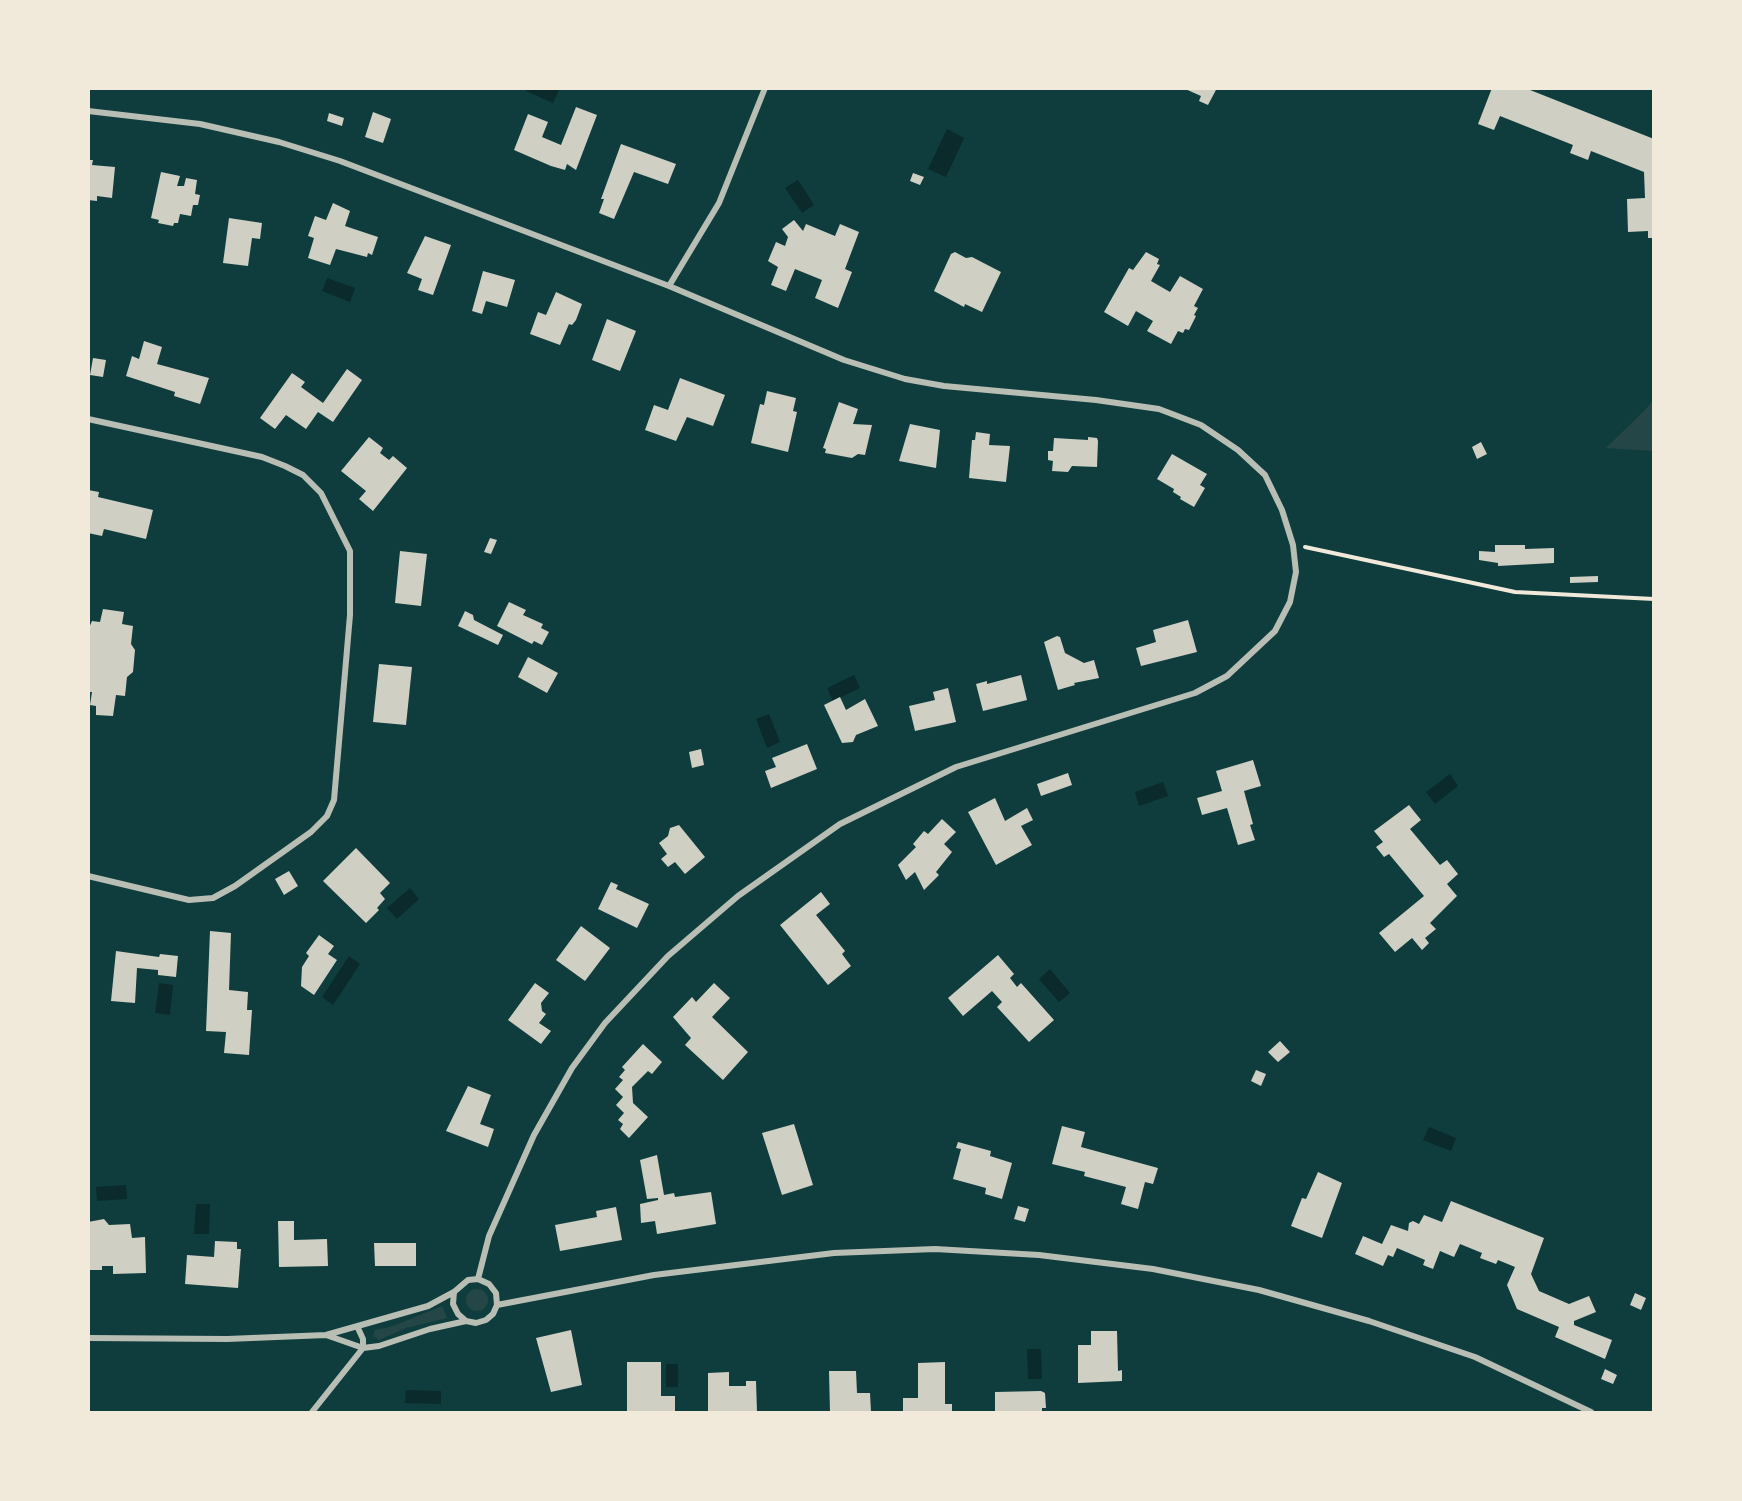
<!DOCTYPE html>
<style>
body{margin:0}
#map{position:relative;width:1742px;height:1501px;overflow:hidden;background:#0f3d3e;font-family:"DejaVu Sans",sans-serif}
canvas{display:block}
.frame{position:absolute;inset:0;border:90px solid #f1e9da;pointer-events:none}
</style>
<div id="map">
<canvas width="1742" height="1501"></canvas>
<div class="frame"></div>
</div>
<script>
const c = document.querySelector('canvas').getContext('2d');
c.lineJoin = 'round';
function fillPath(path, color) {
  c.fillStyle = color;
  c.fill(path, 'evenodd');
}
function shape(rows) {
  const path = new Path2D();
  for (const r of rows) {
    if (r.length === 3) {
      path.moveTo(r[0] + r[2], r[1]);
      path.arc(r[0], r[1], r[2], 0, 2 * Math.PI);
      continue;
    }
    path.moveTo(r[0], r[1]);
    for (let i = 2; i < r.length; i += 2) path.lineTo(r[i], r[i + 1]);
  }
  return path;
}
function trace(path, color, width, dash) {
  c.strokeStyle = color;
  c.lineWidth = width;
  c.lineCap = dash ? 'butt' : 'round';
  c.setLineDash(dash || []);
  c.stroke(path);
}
fillPath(shape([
 [1653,400,1653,451,1606,448,1647,408],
 [477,1300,11],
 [442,1306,447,1318,406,1328,379,1340,373,1336,375,1330,393,1326]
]), '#244646');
fillPath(shape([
 [527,89,556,88,559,90,553,103,526,91],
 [947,129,964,138,946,177,928,169],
 [798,180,814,205,802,213,785,188],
 [327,278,355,288,350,302,322,291],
 [854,675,860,688,833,701,827,688],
 [769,714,780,742,767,748,756,719],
 [1450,774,1458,786,1435,804,1426,792],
 [1163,782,1168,796,1139,806,1135,792],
 [410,888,419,899,397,919,387,908],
 [349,956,360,964,333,1005,322,997],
 [1050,969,1070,993,1059,1002,1039,979],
 [159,983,173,985,170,1015,155,1013],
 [1429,1127,1456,1138,1451,1151,1423,1140],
 [126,1185,127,1199,97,1201,96,1187],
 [196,1204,210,1204,209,1234,194,1234],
 [1027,1349,1041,1349,1042,1379,1028,1379],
 [666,1364,678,1364,678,1387,666,1387],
 [406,1390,441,1391,441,1404,405,1403]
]), '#0a2a2b');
fillPath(shape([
 [1183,88,1217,88,1208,105,1199,101,1201,96],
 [1492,88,1525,88,1654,139,1654,238,1648,238,1648,231,1628,232,1627,199,1645,198,1644,172,1591,151,1588,160,1570,153,1573,145,1500,116,1494,130,1478,124],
 [576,107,597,115,576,170,567,164,565,170,551,166,514,150,528,114,548,122,542,137,561,145],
 [373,112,391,119,383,143,365,137],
 [329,113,344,118,342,126,327,121],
 [621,144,676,164,668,184,634,172,614,219,599,213,604,199,601,199],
 [88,160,93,160,92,165,115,167,112,198,97,196,97,201,88,200],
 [161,172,180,176,177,186,184,186,186,178,197,180,195,194,200,195,198,205,193,205,191,216,180,214,178,223,174,223,173,226,158,223,159,220,151,218],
 [913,173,924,177,920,185,910,181],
 [333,203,350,211,345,226,378,237,372,255,368,253,367,257,336,249,330,265,308,258,314,238,308,236,315,216,326,220],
 [229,218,262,223,260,239,252,238,248,266,223,263],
 [794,220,803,231,806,224,835,236,840,224,859,232,845,269,852,272,838,308,815,298,822,280,795,269,786,291,771,285,778,267,768,261,776,242,785,246,788,237,782,229],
 [425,236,451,245,433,295,418,290,422,279,407,273],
 [955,252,966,258,972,257,1001,272,982,312,965,304,964,307,934,291,951,254],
 [1146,252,1159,259,1157,264,1160,265,1151,281,1170,292,1180,276,1203,289,1194,306,1198,308,1194,315,1196,316,1189,330,1185,329,1183,333,1178,331,1171,344,1147,331,1153,321,1136,311,1128,326,1104,312,1129,268,1133,270],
 [483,271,515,280,507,307,486,301,482,314,472,311],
 [556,292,582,304,576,320,572,325,569,324,560,345,530,334,538,312,546,315],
 [607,319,636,331,620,371,592,360],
 [144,341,162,347,157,364,209,378,200,404,174,396,175,392,126,376,132,356,139,359],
 [93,358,106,360,103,377,90,375],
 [347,369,362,380,333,422,318,412,306,429,286,415,275,429,260,418,292,373,305,382,301,387,323,403],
 [680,378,725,395,713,426,687,417,676,441,645,430,654,405,668,410],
 [767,391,796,398,793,411,797,412,788,452,751,443,760,404,764,405],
 [839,402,858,409,853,424,872,425,865,455,858,454,852,458,825,453,826,449,823,448],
 [910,424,940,430,936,468,899,461],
 [976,432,990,434,989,445,1010,446,1006,482,969,478,972,440,975,440],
 [369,437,383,448,380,453,389,460,393,456,407,468,373,511,359,499,366,491,341,471],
 [1088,437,1097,438,1098,441,1097,467,1072,466,1068,472,1052,471,1053,461,1048,460,1048,451,1053,451,1054,438,1088,440],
 [1481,442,1487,454,1477,459,1472,447],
 [1172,454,1207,474,1200,485,1205,488,1194,507,1180,499,1181,497,1173,492,1174,489,1157,479],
 [88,490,99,492,98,497,153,510,146,539,104,529,102,536,88,533],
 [490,538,497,540,491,554,484,552],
 [1495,545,1525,545,1525,549,1554,548,1554,563,1498,566,1498,563,1479,560,1479,551,1495,552],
 [400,551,427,554,421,606,395,603],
 [1598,576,1598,582,1570,583,1570,577],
 [509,602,526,610,523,615,543,624,541,628,549,632,542,645,534,641,532,644,497,626],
 [103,609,124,612,122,624,133,626,131,644,135,650,133,672,127,677,125,696,116,695,113,716,96,715,96,706,90,705,92,692,88,692,88,630,92,621,100,622],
 [465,611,473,615,474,620,503,635,498,645,458,626],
 [1188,620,1197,652,1141,666,1136,648,1156,642,1153,630],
 [1057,636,1060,637,1065,653,1084,663,1094,660,1099,678,1074,683,1075,685,1058,690,1044,642],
 [528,657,558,673,547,693,518,677],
 [379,664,412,667,406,725,373,722],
 [1021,675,1027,700,983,711,976,684,987,681,987,684],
 [948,688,956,722,915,731,909,706,935,700,933,692],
 [840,697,846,710,865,699,878,726,856,735,853,742,842,743,824,705],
 [807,744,817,769,771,788,765,771,776,767,772,758],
 [701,749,704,765,692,768,689,752],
 [1253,760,1261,786,1244,791,1253,824,1250,825,1255,840,1238,845,1227,808,1202,815,1197,798,1222,791,1216,771],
 [1068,773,1072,785,1041,796,1037,784],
 [995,798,1005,821,1027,808,1033,820,1021,826,1032,845,996,865,968,812],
 [1409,805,1421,820,1410,829,1440,865,1447,860,1458,874,1447,884,1457,896,1430,923,1436,929,1425,938,1429,943,1422,950,1412,938,1395,952,1379,933,1424,896,1389,854,1384,857,1376,847,1383,842,1374,831],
 [942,819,956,832,944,844,952,852,936,872,939,875,924,890,915,872,906,880,898,865,916,847,913,844,924,831,928,834],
 [679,825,705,857,685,874,675,862,668,867,661,859,667,854,659,843,668,836,670,828],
 [356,848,390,883,380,893,385,899,377,908,379,910,366,923,323,881],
 [289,871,298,886,284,895,275,879],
 [611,882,618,885,616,889,649,904,637,928,598,909],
 [821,892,830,904,816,915,845,951,842,954,851,966,828,985,780,925],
 [581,926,610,948,585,981,556,960],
 [210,931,231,933,229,990,248,992,247,1010,252,1010,249,1055,224,1053,226,1032,206,1031],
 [319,935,334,946,328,954,337,960,314,995,301,986,302,967,309,956,306,953],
 [116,951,159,957,160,954,178,956,176,977,158,975,158,970,137,968,135,1003,111,1001],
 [998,955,1014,974,1010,978,1017,987,1021,983,1054,1020,1029,1042,997,1007,1002,1002,992,991,963,1016,948,998],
 [535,983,549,993,541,1003,542,1011,546,1014,539,1023,551,1031,541,1044,508,1020],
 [714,983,730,998,712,1017,748,1052,723,1080,685,1045,691,1038,673,1017,692,997,696,1002],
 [1280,1041,1290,1052,1278,1062,1268,1052],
 [643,1044,662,1062,652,1074,648,1071,632,1087,633,1103,648,1117,629,1138,620,1129,623,1124,618,1120,624,1113,616,1105,623,1097,615,1089,623,1080,619,1077,625,1070,622,1067],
 [1256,1070,1266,1074,1261,1086,1251,1081],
 [468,1086,491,1095,480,1124,494,1129,488,1147,446,1131],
 [794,1124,813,1185,782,1195,762,1133],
 [1062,1126,1085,1132,1081,1147,1158,1168,1153,1184,1145,1182,1138,1209,1121,1204,1126,1187,1084,1176,1085,1172,1052,1164],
 [958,1142,991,1151,990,1156,1012,1163,1002,1199,985,1194,986,1188,953,1179,961,1149,956,1148],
 [657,1155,664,1195,674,1193,675,1197,711,1192,716,1224,657,1234,655,1221,641,1223,640,1204,658,1200,658,1198,647,1199,640,1160],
 [1318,1172,1342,1183,1322,1238,1291,1226,1302,1198,1306,1199],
 [1451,1201,1544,1238,1531,1274,1539,1291,1569,1304,1589,1296,1596,1312,1574,1321,1574,1325,1612,1340,1605,1359,1555,1337,1559,1327,1517,1309,1507,1285,1515,1267,1498,1260,1496,1264,1480,1258,1482,1253,1460,1244,1454,1257,1440,1251,1433,1269,1423,1265,1425,1260,1397,1248,1393,1257,1388,1255,1383,1266,1355,1254,1363,1236,1382,1244,1391,1225,1408,1231,1409,1223,1413,1221,1419,1224,1424,1215,1442,1222],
 [1018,1206,1029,1209,1025,1222,1014,1219],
 [616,1207,622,1240,560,1251,555,1225,597,1217,596,1211],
 [104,1219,109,1225,130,1224,132,1238,145,1237,146,1273,113,1274,113,1266,102,1266,102,1270,88,1270,88,1222],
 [278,1221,294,1221,294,1240,327,1239,328,1266,279,1267],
 [215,1241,237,1242,237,1249,241,1249,238,1288,185,1284,187,1255,214,1257],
 [374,1243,416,1243,416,1266,375,1266],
 [1635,1293,1646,1298,1641,1310,1630,1305],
 [571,1330,582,1385,551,1392,536,1338],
 [1091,1331,1117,1331,1118,1371,1122,1370,1122,1381,1078,1383,1078,1345,1091,1345],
 [627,1362,661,1362,661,1396,675,1396,675,1412,627,1412],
 [945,1362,945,1404,952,1404,952,1412,903,1412,903,1398,918,1398,918,1363],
 [1605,1369,1617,1375,1613,1384,1601,1379],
 [829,1371,856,1371,857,1393,870,1393,871,1412,830,1412],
 [729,1372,729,1386,746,1386,746,1381,756,1381,757,1412,708,1412,708,1373],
 [1041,1391,1045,1393,1046,1408,1042,1408,1042,1412,995,1412,995,1392]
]), '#cfcfc3');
trace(shape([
 [1305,547,1515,592,1654,599]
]), '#f1e9da', 4);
trace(shape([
 [88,111,200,124,279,142,340,161,669,286,844,360,905,379,944,386,1096,400,1159,409,1201,425,1238,450,1265,475,1282,510,1293,545,1296,572,1290,602,1275,631,1227,676,1195,693,956,767,840,824,738,896,668,956,605,1023,572,1068,534,1135,489,1236,478,1279],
 [669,286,719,203,765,88],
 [88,419,262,457,285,466,303,475,321,493,350,551,350,615,334,800,327,816,311,832,235,886,213,898,189,900,88,876],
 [454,1292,453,1304,458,1314,466,1321],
 [497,1305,654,1275,834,1253,935,1249,1039,1255,1153,1269,1259,1290,1369,1321,1475,1357,1591,1412],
 [88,1338,227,1339,326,1335,428,1306,454,1292,468,1280,478,1279,489,1284,496,1293,497,1305,493,1314,486,1320,476,1323,466,1321,430,1329,379,1346,363,1348,326,1335],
 [312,1412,363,1348,363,1339,357,1326]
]), '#b8beb3', 6);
</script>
